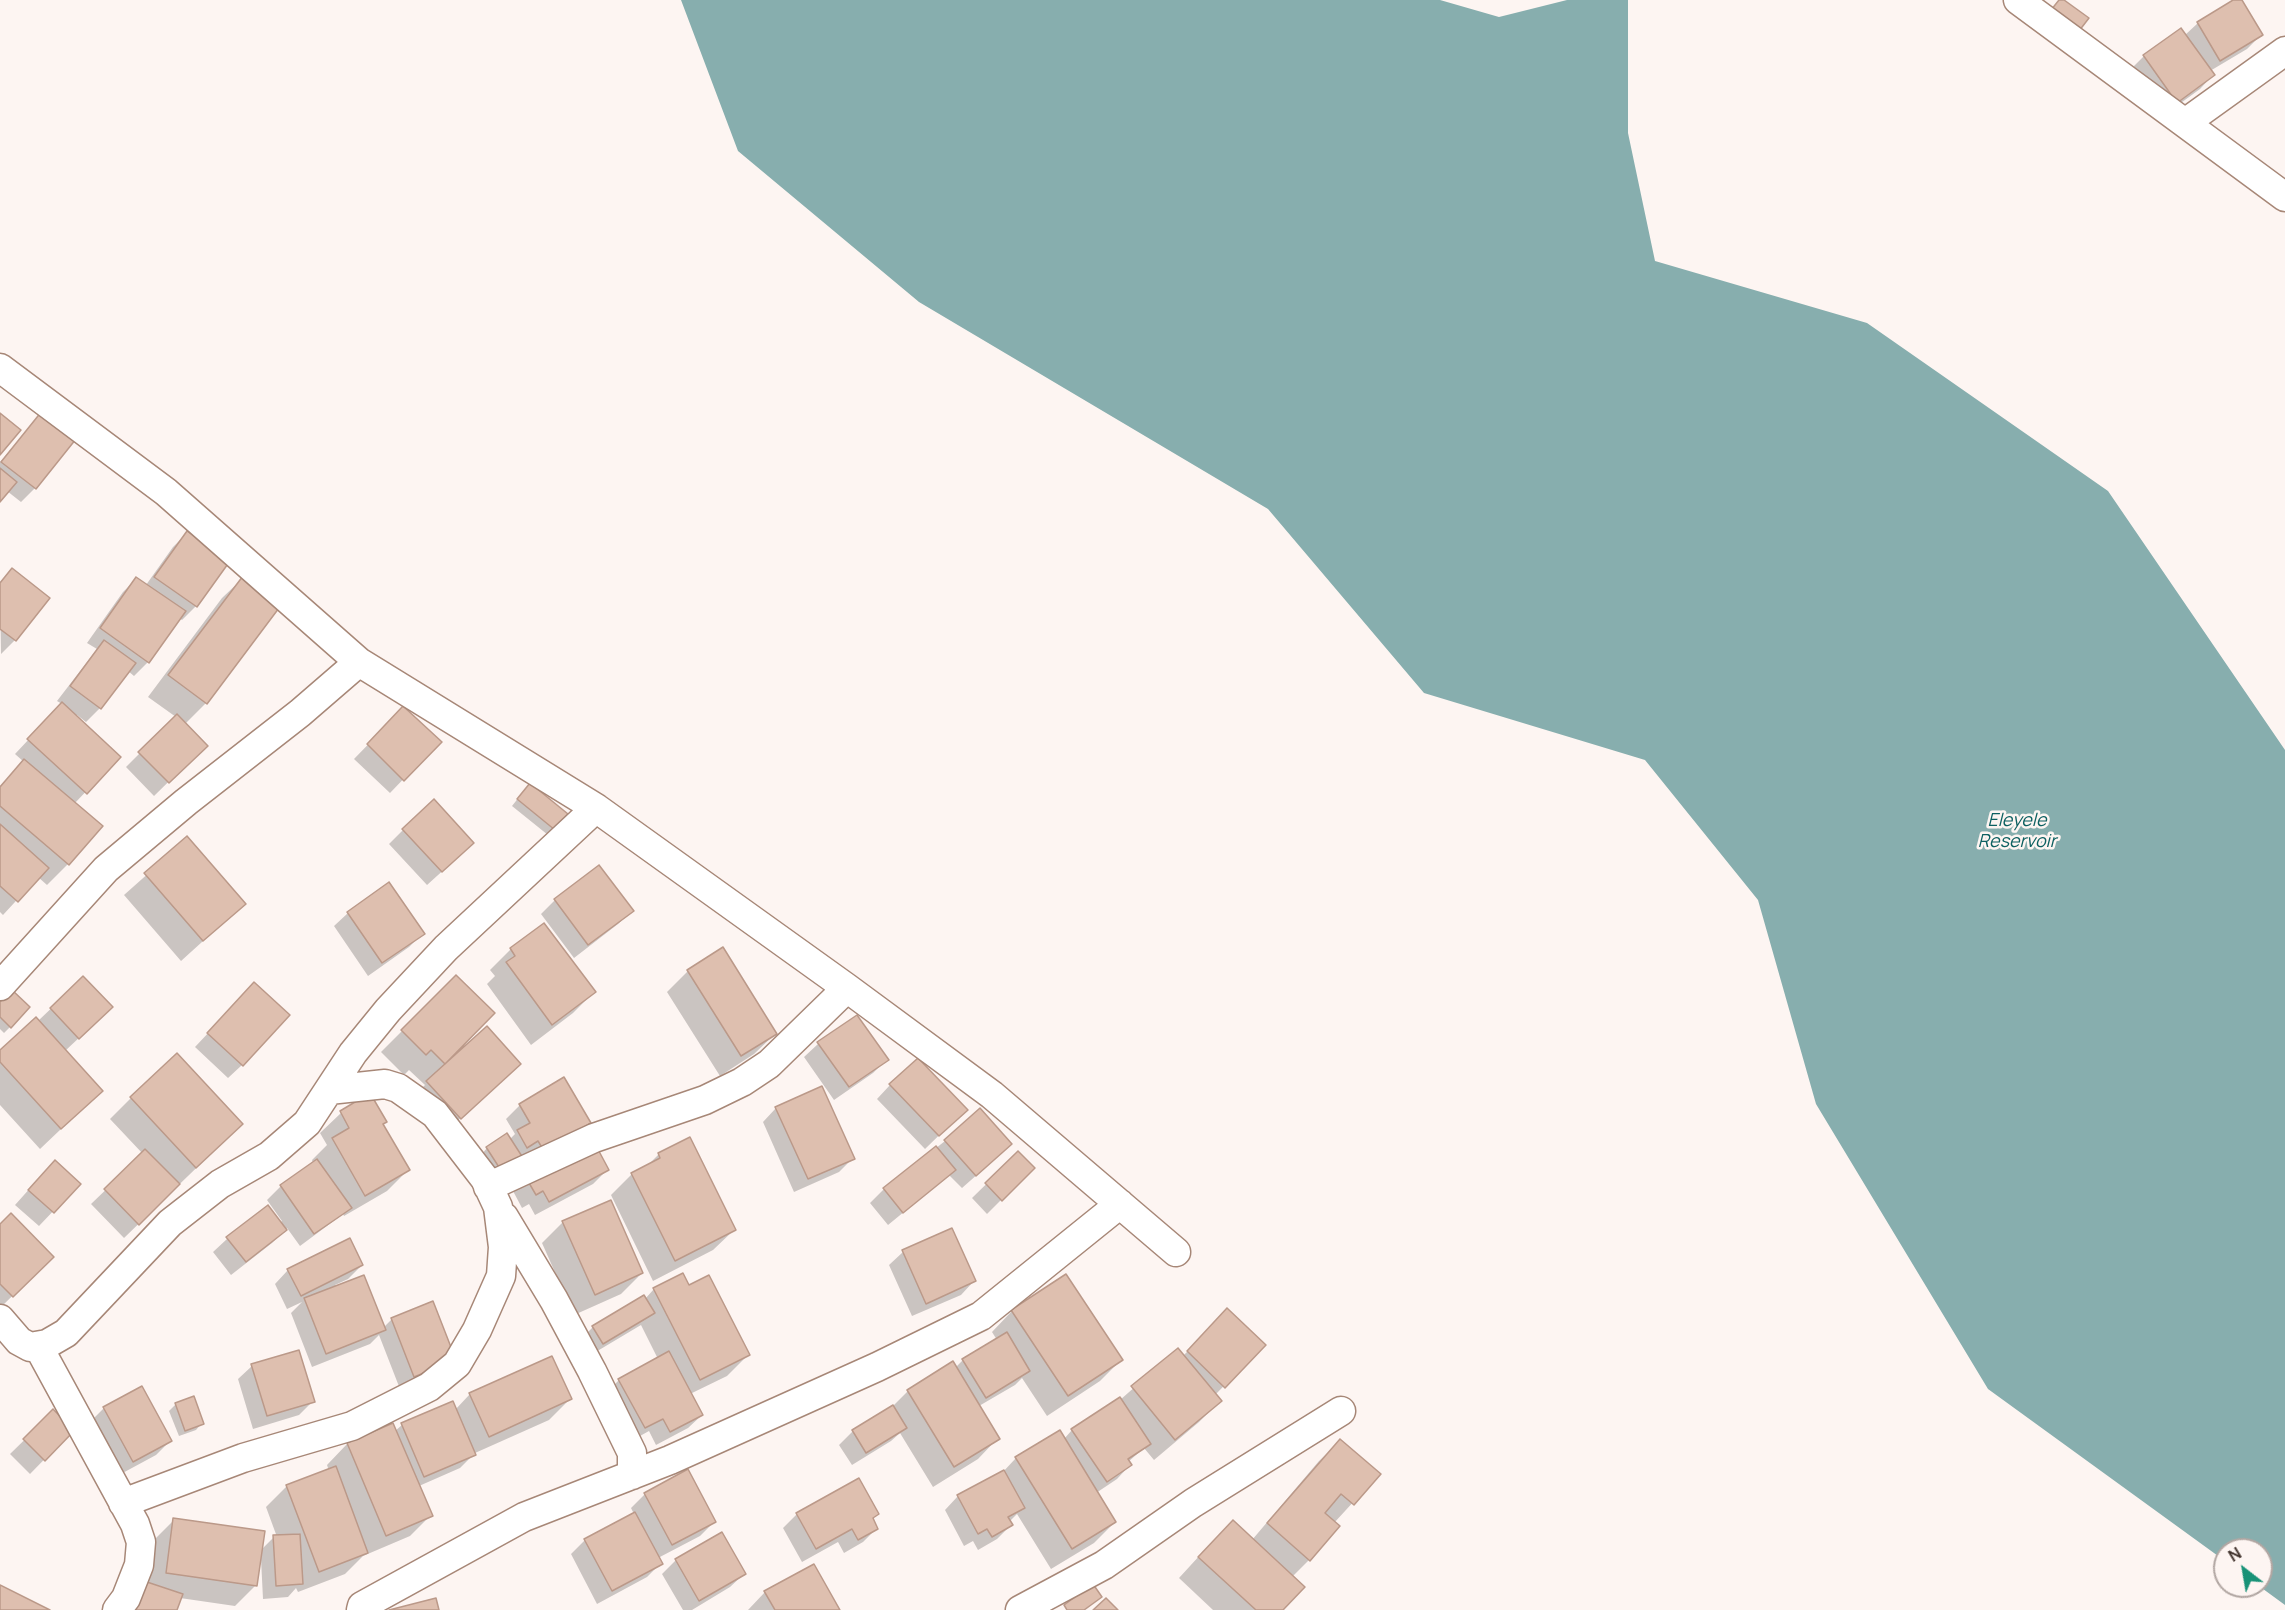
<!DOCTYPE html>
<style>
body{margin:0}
#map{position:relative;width:2285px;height:1610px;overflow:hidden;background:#fdf5f2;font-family:Manrope,sans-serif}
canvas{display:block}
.north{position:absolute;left:2213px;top:1538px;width:60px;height:60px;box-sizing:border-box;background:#fdf5f2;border:2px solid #b1a6a2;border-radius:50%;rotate:329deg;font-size:16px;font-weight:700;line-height:24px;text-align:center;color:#3e302a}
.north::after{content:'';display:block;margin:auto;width:21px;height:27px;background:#189277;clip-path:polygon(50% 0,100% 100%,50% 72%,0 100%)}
</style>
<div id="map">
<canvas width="2285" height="1610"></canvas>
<div class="north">N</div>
</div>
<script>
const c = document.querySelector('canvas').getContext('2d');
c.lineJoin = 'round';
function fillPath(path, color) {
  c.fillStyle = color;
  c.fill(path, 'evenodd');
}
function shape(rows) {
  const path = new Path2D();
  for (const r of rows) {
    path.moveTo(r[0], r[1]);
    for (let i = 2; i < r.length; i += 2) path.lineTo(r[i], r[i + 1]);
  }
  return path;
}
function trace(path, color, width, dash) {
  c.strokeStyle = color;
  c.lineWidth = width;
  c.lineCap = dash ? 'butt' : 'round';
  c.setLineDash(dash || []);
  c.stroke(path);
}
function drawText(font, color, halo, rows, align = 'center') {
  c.font = font + ' Manrope,sans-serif';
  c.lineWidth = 5;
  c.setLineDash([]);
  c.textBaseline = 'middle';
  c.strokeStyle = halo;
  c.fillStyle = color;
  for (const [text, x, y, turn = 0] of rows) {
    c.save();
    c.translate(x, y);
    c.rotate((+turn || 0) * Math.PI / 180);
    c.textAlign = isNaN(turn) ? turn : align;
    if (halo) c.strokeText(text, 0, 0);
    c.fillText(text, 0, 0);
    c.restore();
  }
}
fillPath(shape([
 [681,0,1440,0,1499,17,1567,0,1628,0,1628,133,1655,261,1867,323,2108,491,2285,750,2285,1605,2259,1586,2261,1550,2225,1550,2225,1561,1988,1389,1816,1104,1758,900,1645,760,1424,693,1268,509,919,302,738,151]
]), '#87aeae');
fillPath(shape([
 [2236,0,2240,0,2261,35,2247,49,2210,71,2213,75,2200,89,2163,116,2130,70,2144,56,2185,35,2198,23],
 [46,408,78,434,35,488,21,502,7,491,0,500,0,462],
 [187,533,196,606,182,620,179,618,148,662,134,676,128,671,100,708,86,722,77,715,76,717,119,757,74,804,68,864,47,885,38,877,3,915,0,912,0,786,24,762,15,754,62,704,57,701,97,649,87,643,123,592,136,579,146,585,173,547],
 [12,570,15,640,1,654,0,582],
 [243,578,280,605,206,703,185,724,205,746,154,796,126,767,176,717,148,697,222,598],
 [390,722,439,742,390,793,354,759],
 [523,792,554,829,548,835,512,806],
 [403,830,458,857,427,885,389,844],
 [187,839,244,904,181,961,124,895],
 [599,867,632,911,618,924,574,958,541,914,555,900],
 [348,913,423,933,409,947,368,976,334,926],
 [544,925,594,992,573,1013,531,1045,487,984,495,976,490,970,511,949],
 [722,949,775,1034,754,1054,720,1076,667,992,688,971],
 [456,977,449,1058,519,1064,439,1138,407,1103,425,1085,409,1070,404,1075,381,1052],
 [83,978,97,1021,65,1051,101,1091,40,1149,0,1105,0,1052,38,1021],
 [241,998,242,1065,228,1078,195,1047],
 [0,1003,10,1027,4,1033,0,1029],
 [857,1017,887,1059,873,1073,834,1100,804,1057,818,1044],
 [890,1085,965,1110,925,1149,877,1099],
 [370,1096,386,1122,382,1125,408,1170,387,1191,344,1216,343,1214,300,1246,287,1228,272,1243,231,1275,213,1252,227,1239,267,1207,280,1223,282,1221,267,1200,281,1186,313,1163,312,1160,327,1145,320,1133,341,1113],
 [131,1098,220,1145,124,1238,91,1204,143,1154,110,1119],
 [520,1105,589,1123,575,1137,530,1164,524,1154,520,1156,497,1180,481,1155,487,1148,509,1140,515,1134,506,1119],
 [776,1108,853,1158,839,1172,794,1192,763,1122],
 [689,1139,734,1230,713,1250,653,1281,611,1195,632,1174,646,1167,658,1155],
 [945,1141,996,1158,962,1188,949,1175,888,1225,870,1203,884,1189],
 [1018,1153,1033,1168,987,1214,972,1198],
 [607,1170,593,1184,535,1215,529,1204,522,1208,513,1191,526,1177],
 [41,1176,79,1184,39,1226,15,1205],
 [563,1222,642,1273,621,1294,574,1315,542,1243],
 [0,1226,52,1257,0,1308],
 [903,1252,974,1281,961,1295,912,1316,889,1265],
 [362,1265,348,1279,335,1285,336,1287,383,1328,392,1319,455,1360,400,1389,379,1335,370,1344,312,1367,291,1313,302,1302,287,1309,275,1284,288,1270],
 [688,1287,748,1355,727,1376,690,1394,702,1415,688,1428,656,1445,649,1431,631,1441,605,1394,619,1380,658,1359,641,1325,589,1356,579,1341,593,1327,645,1299,654,1289],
 [1228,1310,1264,1345,1215,1395,1220,1401,1199,1422,1154,1460,1144,1448,1128,1462,1130,1465,1117,1479,1096,1493,1115,1522,1094,1543,1051,1569,1017,1514,1009,1522,1011,1525,997,1539,978,1550,973,1541,964,1546,945,1510,958,1496,1001,1474,1016,1458,1064,1439,1072,1430,1120,1400,1177,1350,1183,1356],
 [1012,1311,1121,1360,1100,1381,1047,1416,1022,1378,1015,1385,979,1406,998,1438,978,1459,933,1487,900,1433,891,1441,852,1465,839,1445,853,1431,890,1409,908,1391,952,1363,955,1368,963,1360,997,1340,992,1332],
 [252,1366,313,1401,299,1415,253,1429,238,1379],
 [470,1394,570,1399,549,1420,475,1453,460,1468,419,1486,431,1515,410,1536,363,1556,345,1574,298,1592,296,1588,288,1597,263,1599,261,1559,256,1585,235,1606,180,1598,175,1610,126,1610,153,1541,174,1520,260,1551,274,1537,277,1537,266,1507,287,1486,329,1471,327,1465,347,1444,393,1425,395,1431,402,1425,452,1403,455,1410],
 [176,1404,202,1423,196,1430,179,1436,169,1411],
 [104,1408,170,1441,156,1455,119,1475,90,1422],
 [53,1412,72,1431,30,1474,10,1454],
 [1340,1441,1379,1474,1334,1523,1309,1560,1292,1577,1281,1610,1213,1610,1179,1578,1212,1542,1252,1540,1319,1461],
 [688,1471,714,1522,700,1536,658,1558,661,1563,647,1577,597,1604,571,1554,585,1540,634,1514,631,1508,645,1494],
 [797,1514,877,1514,872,1519,877,1528,863,1542,844,1553,838,1542,802,1562,783,1528],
 [676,1560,744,1574,730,1587,692,1610,683,1610,662,1574],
 [765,1592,838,1610,748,1610]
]), '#0003');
const building = shape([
 [2059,0,2064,0,2089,18,2079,31,2051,10,2059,0],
 [2233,0,2242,0,2263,35,2220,61,2197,22,2233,0],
 [2181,28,2215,75,2177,103,2143,55,2181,28],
 [46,406,80,434,36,489,1,462,46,406],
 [0,413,21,430,0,455,0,413],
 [0,468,17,482,0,502,0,468],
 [187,531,230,561,197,607,154,577,187,531],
 [12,568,50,598,16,641,0,629,0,583,12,568],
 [243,576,282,604,207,704,168,675,243,576],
 [136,577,186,611,149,663,100,628,136,577],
 [104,640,136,663,101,709,70,686,104,640],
 [62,702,121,757,87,794,27,739,62,702],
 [403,706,442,742,404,781,367,744,403,706],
 [177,714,208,746,169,783,138,752,177,714],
 [24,759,103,826,69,865,0,806,0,787,24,759],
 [530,783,568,814,555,830,517,799,530,783],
 [434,799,474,843,442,872,402,829,434,799],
 [0,824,49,868,18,902,0,886,0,824],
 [187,836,246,904,203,941,144,873,187,836],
 [599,865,634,911,588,945,554,899,599,865],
 [389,882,425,934,382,963,347,912,389,882],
 [544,923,596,992,552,1025,506,962,515,956,510,948,544,923],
 [723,947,777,1034,741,1056,687,970,723,947],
 [456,975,495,1013,445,1064,431,1050,426,1055,401,1030,456,975],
 [83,976,113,1007,79,1039,50,1008,83,976],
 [254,982,290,1015,243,1066,207,1033,254,982],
 [11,989,30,1007,11,1028,0,1017,0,1002,11,989],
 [857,1015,889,1060,849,1087,817,1042,857,1015],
 [36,1017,103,1091,61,1129,0,1062,0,1050,36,1017],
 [487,1026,521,1064,461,1119,426,1081,487,1026],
 [177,1053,243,1124,196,1168,130,1097,177,1053],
 [918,1058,968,1110,939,1136,889,1084,918,1058],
 [564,1077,591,1123,544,1151,538,1141,527,1148,517,1130,530,1123,519,1104,564,1077],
 [822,1086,855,1159,808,1179,775,1107,822,1086],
 [370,1093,387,1122,383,1124,410,1170,365,1196,332,1138,349,1128,340,1111,370,1093],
 [980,1108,1012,1144,976,1176,944,1140,980,1108],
 [507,1133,525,1161,504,1175,486,1147,507,1133],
 [690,1137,736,1230,675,1261,631,1173,660,1158,658,1153,690,1137],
 [593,1140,609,1170,549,1202,543,1191,536,1195,525,1176,593,1140],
 [936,1146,956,1170,903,1213,883,1188,936,1146],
 [145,1149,180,1184,139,1225,104,1189,145,1149],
 [1018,1151,1035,1168,1002,1201,985,1183,1018,1151],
 [317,1159,352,1208,314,1234,280,1185,317,1159],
 [55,1160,81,1184,54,1213,28,1190,55,1160],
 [611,1200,643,1273,595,1295,562,1221,611,1200],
 [268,1205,287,1230,246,1262,226,1237,268,1205],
 [11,1213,54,1257,13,1297,0,1284,0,1224,11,1213],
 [952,1228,976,1281,926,1304,902,1250,952,1228],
 [350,1238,363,1265,301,1296,287,1269,350,1238],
 [683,1273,689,1285,709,1275,750,1355,700,1380,653,1288,683,1273],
 [1066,1274,1123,1360,1068,1396,1011,1310,1066,1274],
 [364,1275,386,1330,326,1354,304,1298,364,1275],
 [644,1295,655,1313,603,1344,592,1326,644,1295],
 [433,1301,456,1360,414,1377,391,1318,433,1301],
 [1227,1308,1266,1345,1225,1388,1187,1351,1227,1308],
 [1007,1332,1030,1371,986,1398,962,1359,1007,1332],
 [1178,1348,1222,1401,1175,1440,1131,1386,1178,1348],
 [299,1350,315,1402,267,1416,251,1364,299,1350],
 [669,1351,703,1415,670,1432,663,1419,645,1428,618,1379,669,1351],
 [552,1356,572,1399,489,1437,469,1393,552,1356],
 [953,1361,1000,1439,954,1467,907,1390,953,1361],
 [142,1386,172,1441,133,1462,103,1407,142,1386],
 [194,1396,204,1424,185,1431,175,1403,194,1396],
 [1120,1397,1151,1444,1128,1459,1132,1465,1107,1482,1071,1429,1120,1397],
 [453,1401,476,1455,424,1477,401,1423,453,1401],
 [893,1405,907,1428,866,1453,852,1430,893,1405],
 [53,1409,74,1431,45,1461,23,1439,53,1409],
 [393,1423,433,1516,386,1536,347,1443,393,1423],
 [1060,1430,1116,1522,1072,1549,1015,1457,1060,1430],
 [1340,1439,1381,1474,1354,1505,1341,1494,1325,1513,1340,1526,1310,1561,1267,1523,1340,1439],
 [336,1466,368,1553,319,1572,286,1485,336,1466],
 [688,1469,716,1522,672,1545,644,1493,688,1469],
 [1004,1470,1025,1508,1008,1517,1013,1525,992,1537,987,1529,978,1534,957,1495,1004,1470],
 [859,1478,879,1514,873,1518,878,1529,858,1540,852,1529,816,1549,796,1513,859,1478],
 [635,1512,663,1564,612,1591,584,1539,635,1512],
 [173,1518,265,1531,257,1586,166,1573,173,1518],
 [1233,1520,1305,1587,1283,1610,1256,1610,1198,1557,1233,1520],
 [722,1532,746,1574,699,1601,675,1559,722,1532],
 [300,1534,303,1584,276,1586,273,1535,300,1534],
 [814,1564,840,1610,775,1610,764,1591,814,1564],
 [144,1581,183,1594,177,1610,134,1610,144,1581],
 [1093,1584,1102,1597,1084,1610,1067,1610,1064,1605,1093,1584],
 [0,1585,50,1610,0,1610,0,1585],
 [436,1598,439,1610,389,1610,436,1598],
 [1106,1598,1118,1610,1093,1610,1106,1598]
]);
fillPath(building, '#debfaf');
trace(building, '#bb9989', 1.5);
const street = shape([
 [2018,0,2285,197],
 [2185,123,2285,51],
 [0,368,166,492,359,662,596,808,847,988,992,1095,1176,1252],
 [0,986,106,869,186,802,300,713,359,662],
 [488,1187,594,1138,705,1100,742,1082,769,1064,847,988],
 [504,1217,554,1300,592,1371,632,1453,632,1475],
 [0,1319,19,1341,30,1347,47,1344,66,1333,170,1223,220,1184,269,1156,307,1123,353,1053,388,1010,446,948,596,808],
 [38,1346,135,1524,141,1542,139,1565,126,1598,117,1610],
 [123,1503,243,1458,352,1426,429,1387,457,1364,477,1330,501,1276,503,1247,498,1207,485,1179,435,1114,398,1088,385,1084,329,1090],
 [361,1610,362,1606,524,1517,670,1460,877,1367,981,1316,1120,1204],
 [1020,1610,1104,1565,1193,1503,1341,1411]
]);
trace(street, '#a78777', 31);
trace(street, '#fff', 28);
drawText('italic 18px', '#0d6061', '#fdf5f2', [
 ["Eleyele",2017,821],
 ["Reservoir",2017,842]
]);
</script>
